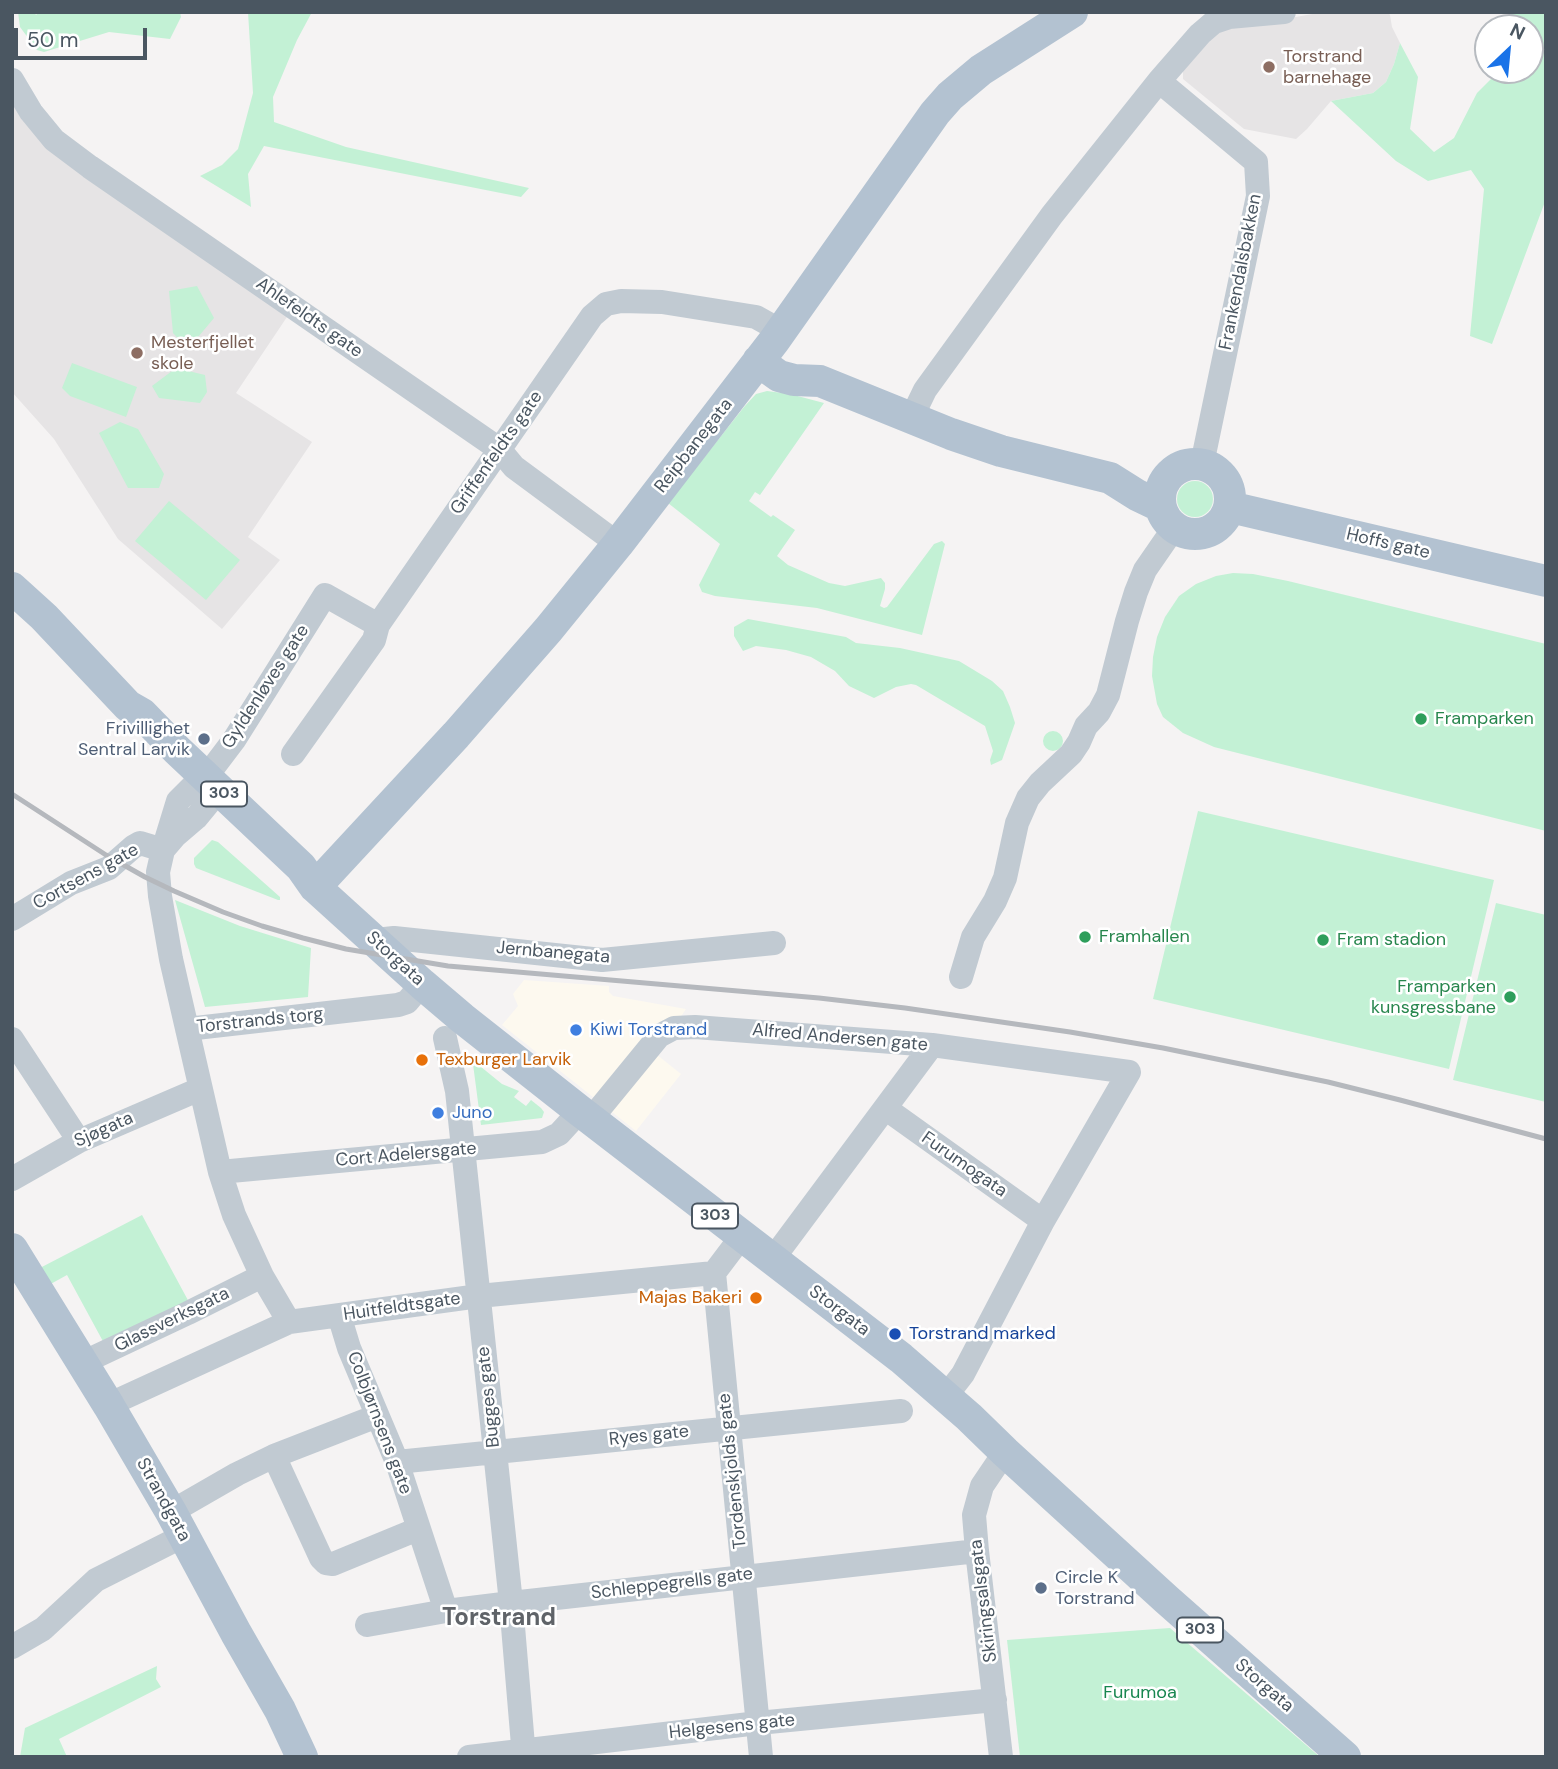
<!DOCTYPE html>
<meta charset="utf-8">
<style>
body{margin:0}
#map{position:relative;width:1558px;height:1769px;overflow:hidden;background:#f5f3f3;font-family:"DM Sans",sans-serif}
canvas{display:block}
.frame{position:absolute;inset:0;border:14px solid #4a5661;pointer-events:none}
.north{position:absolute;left:1474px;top:14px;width:70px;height:70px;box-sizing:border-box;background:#fff;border:2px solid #b7bbc0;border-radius:50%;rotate:26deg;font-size:19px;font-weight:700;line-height:28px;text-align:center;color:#4a5661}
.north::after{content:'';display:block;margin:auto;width:24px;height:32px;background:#1a73e8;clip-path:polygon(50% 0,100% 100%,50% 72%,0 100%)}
.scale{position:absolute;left:14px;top:28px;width:133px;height:32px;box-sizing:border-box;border:4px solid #4a5661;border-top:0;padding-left:9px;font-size:21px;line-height:24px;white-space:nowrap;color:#4a5661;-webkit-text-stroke:5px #fff;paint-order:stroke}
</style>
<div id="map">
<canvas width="1558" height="1769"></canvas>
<div class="frame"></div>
<div class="north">N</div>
<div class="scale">50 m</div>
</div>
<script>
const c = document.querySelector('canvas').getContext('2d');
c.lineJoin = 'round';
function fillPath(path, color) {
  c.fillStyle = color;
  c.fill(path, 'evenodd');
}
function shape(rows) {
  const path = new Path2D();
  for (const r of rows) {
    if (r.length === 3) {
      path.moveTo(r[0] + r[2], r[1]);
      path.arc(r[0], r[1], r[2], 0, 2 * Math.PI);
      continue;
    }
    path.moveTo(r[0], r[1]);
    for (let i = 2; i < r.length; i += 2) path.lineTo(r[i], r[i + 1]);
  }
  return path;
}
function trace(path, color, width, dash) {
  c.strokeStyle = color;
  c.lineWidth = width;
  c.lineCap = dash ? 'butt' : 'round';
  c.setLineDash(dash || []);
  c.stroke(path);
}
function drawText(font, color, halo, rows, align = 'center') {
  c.font = font + ' "DM Sans",sans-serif';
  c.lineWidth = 5;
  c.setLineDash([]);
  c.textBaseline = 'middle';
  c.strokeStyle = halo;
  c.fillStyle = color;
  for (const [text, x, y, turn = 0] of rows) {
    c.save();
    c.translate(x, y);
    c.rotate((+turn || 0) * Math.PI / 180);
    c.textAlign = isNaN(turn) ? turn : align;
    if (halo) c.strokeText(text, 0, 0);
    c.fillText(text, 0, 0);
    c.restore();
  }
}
fillPath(shape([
 [524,980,609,986,609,992,613,996,686,1009,656,1054,681,1074,636,1131,502,1025,518,1006,513,994]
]), '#fdf9ef');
fillPath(shape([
 [1323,12,1388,12,1390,15,1392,27,1400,43,1394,64,1386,82,1373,93,1331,101,1307,129,1296,139,1244,129,1183,79,1183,71,1225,23,1269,22],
 [12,100,289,314,236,393,312,442,248,537,280,560,222,629,118,539,54,439,12,392]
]), '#e6e4e5');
fillPath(shape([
 [18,12,34,12,36,15,39,12,180,12,181,17,170,39,109,32,44,52,37,50,20,27],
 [248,12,312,12,297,40,273,97,274,122,346,147,529,188,521,197,264,146,248,174,251,207,200,176,222,165,238,149,253,93],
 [1511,12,1546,12,1546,199,1492,344,1470,336,1484,189,1471,170,1428,181,1396,161,1331,101,1373,93,1386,82,1394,64,1400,43,1418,77,1410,129,1434,152,1454,138,1477,93,1500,70,1530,70,1530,28,1512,28],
 [197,286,214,318,188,349,173,333,169,291],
 [72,363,137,387,126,417,70,396,62,388],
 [176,368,205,375,207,392,200,403,159,398,152,386],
 [767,391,790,394,824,403,760,495,755,492,749,501,771,517,773,515,795,530,777,556,788,565,829,583,845,586,881,578,885,583,885,589,880,606,884,608,887,607,934,544,942,541,945,544,922,635,817,608,715,596,702,592,699,585,720,544,668,503,744,407,756,394],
 [120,422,138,429,164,474,159,488,128,488,99,433],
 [1195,499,18],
 [169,501,240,560,206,600,135,541],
 [1233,573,1253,574,1288,581,1546,644,1546,831,1214,747,1183,733,1163,717,1157,704,1152,676,1153,657,1157,637,1165,617,1179,596,1196,584,1216,576],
 [748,619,846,637,856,643,900,648,959,661,992,681,1003,691,1010,707,1015,723,1002,760,991,765,990,760,993,751,985,726,916,685,911,684,896,687,874,698,849,686,835,671,811,657,786,650,756,646,743,651,734,636,734,627],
 [1053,741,10],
 [1198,811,1494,880,1449,1069,1153,999],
 [212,840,218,842,280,897,280,900,278,900,196,868,194,864,194,858],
 [175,900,240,926,311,948,308,997,205,1007],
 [1496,903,1546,915,1546,1102,1453,1080],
 [475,1062,502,1084,519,1091,514,1097,526,1106,531,1100,541,1108,544,1112,542,1118,481,1125,473,1064],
 [142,1215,190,1304,105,1345,67,1275,47,1286,38,1269],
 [1170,1628,1320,1757,1020,1757,1007,1640],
 [157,1666,156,1679,161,1687,59,1739,67,1757,20,1757,25,1728]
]), '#c3f1d5');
trace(shape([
 [12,80,31,112,54,140,90,167,499,449,514,467,618,544],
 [1159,81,1256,162,1258,196,1202,464],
 [911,419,925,390,1052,215,1159,81,1200,34,1214,22,1229,17,1284,12],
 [293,754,374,640,378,625,592,316,606,304,621,301,662,302,756,317,781,331],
 [206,777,234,740,325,595,378,625],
 [12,919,71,883,109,868,133,847,140,843,163,850,178,801,194,785,211,782,210,801,196,818,175,836,163,850,158,872,160,896,171,959,220,1172,234,1215,262,1276,289,1322],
 [375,940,394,938,602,960,774,943],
 [961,977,973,937,995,901,1005,878,1017,823,1028,798,1040,783,1071,754,1079,742,1086,726,1099,712,1108,695,1127,621,1136,592,1145,570,1174,528],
 [187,1029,398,1005,407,1002,422,984],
 [445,1038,457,1091,511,1603,524,1757],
 [12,1039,79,1141],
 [885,1108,1043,1221],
 [591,1119,659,1036,674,1028,695,1027,932,1045,1129,1072,1043,1221,963,1374,946,1396],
 [220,1172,542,1142,559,1134,580,1111],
 [12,1179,79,1141,200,1089],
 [742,1236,714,1273,761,1757],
 [772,1260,932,1045],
 [339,1315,349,1348,397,1462,446,1611],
 [82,1363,188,1313,262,1276],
 [109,1406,119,1400,289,1322,479,1296,714,1273],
 [274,1456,321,1558,326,1563,333,1564,418,1529],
 [397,1462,901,1411],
 [171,1512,237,1474,274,1456,377,1416],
 [367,1625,446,1611,511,1603,977,1551],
 [12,1647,43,1629,96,1580,183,1536],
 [469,1757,758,1723,995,1700],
 [1001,1757,977,1551,974,1515,982,1486,1005,1452]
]), '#c1cad2', 24);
trace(shape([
 [758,361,779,376,794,380,820,381,951,434,1001,451,1110,478,1137,495,1160,506],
 [1195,499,35],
 [1230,507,1546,581],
 [12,588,44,617,128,706,142,714,177,750,301,867,315,887,422,984,462,1018,580,1111,901,1358,969,1417,1005,1452,1166,1599,1345,1757],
 [315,887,456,735,548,630,618,544,774,341,935,113,950,96,981,70,1072,12],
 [12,1249,109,1406,171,1512,236,1633,280,1710,302,1757]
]), '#b3c2d1', 32);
trace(shape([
 [12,794,106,855,145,877,174,891,223,912,262,926,303,938,346,949,448,966,819,998,905,1008,1070,1032,1163,1048,1328,1082,1400,1100,1546,1139]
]), '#b5b8bd', 5);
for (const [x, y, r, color] of [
 [1269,67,7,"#8d6e63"],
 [137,353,7,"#8d6e63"],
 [1421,719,7,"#2e9e5b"],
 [204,739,7,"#5c6f8a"],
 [1085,937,7,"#2e9e5b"],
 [1323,940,7,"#2e9e5b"],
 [1510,997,7,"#2e9e5b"],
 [576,1030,7,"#3f7fe0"],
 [422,1060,7,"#e8710a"],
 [438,1113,7,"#3f7fe0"],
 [756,1298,7,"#e8710a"],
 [895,1334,7,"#1a4fb4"],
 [1041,1588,7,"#5c6f8a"]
]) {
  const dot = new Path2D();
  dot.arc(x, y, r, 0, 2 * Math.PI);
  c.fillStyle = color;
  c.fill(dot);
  trace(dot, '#fff', 2.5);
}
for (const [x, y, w] of [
 [224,794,46],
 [715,1216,46],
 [1200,1630,46]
]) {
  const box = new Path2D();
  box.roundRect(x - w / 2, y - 12.5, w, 25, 5);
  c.fillStyle = '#fff';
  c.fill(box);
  trace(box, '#4a5661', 2);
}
drawText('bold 16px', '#4a5661', null, [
 ["303",224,794],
 ["303",715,1216],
 ["303",1200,1630]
]);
drawText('18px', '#785e54', '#fff', [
 ["Torstrand",1283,57],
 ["barnehage",1283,78],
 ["Mesterfjellet",151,343],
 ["skole",151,364]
], 'left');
drawText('18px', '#4a5661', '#fff', [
 ["Frankendalsbakken",1241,272,-79],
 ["Ahlefeldts gate",309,318,35],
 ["Reipbanegata",694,446,-52],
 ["Griffenfeldts gate",497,453,-55],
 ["Hoffs gate",1388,544,13],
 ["Gyldenløves gate",266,687,-57],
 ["Cortsens gate",86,877,-29],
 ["Jernbanegata",553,953,5],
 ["Storgata",395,959,42],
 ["Torstrands torg",260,1021,-6],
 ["Alfred Andersen gate",840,1038,5],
 ["Sjøgata",104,1130,-24],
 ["Cort Adelersgate",406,1155,-5],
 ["Furumogata",964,1165,35],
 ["Huitfeldtsgate",402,1307,-8],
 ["Storgata",839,1311,37],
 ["Glassverksgata",172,1320,-26],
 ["Bugges gate",489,1397,-96],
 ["Colbjørnsens gate",379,1423,69],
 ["Ryes gate",649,1436,-6],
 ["Tordenskjolds gate",733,1471,-96],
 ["Strandgata",163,1500,61],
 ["Schleppegrells gate",672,1584,-7],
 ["Skiringsalsgata",984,1601,-97],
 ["Storgata",1264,1686,41],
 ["Helgesens gate",732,1727,-6]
]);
drawText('18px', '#27864d', '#fff', [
 ["Framparken",1435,719],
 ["Framhallen",1099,937],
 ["Fram stadion",1337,940],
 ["Framparken",1496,987,"right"],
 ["kunsgressbane",1496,1008,"right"]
], 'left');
drawText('18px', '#4e5e75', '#fff', [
 ["Frivillighet",190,729],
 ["Sentral Larvik",190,750],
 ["Circle K",1055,1578,"left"],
 ["Torstrand",1055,1599,"left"]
], 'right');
drawText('18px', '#366cbe', '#fff', [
 ["Kiwi Torstrand",590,1030],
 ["Juno",452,1113]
], 'left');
drawText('18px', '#c56008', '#fff', [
 ["Texburger Larvik",436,1060],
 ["Majas Bakeri",742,1298,"right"]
], 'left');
drawText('18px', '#164399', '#fff', [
 ["Torstrand marked",909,1334]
], 'left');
drawText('18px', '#17864f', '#fff', [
 ["Furumoa",1140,1693]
]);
drawText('bold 24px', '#5f6368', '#fff', [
 ["Torstrand",499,1619]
]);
</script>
